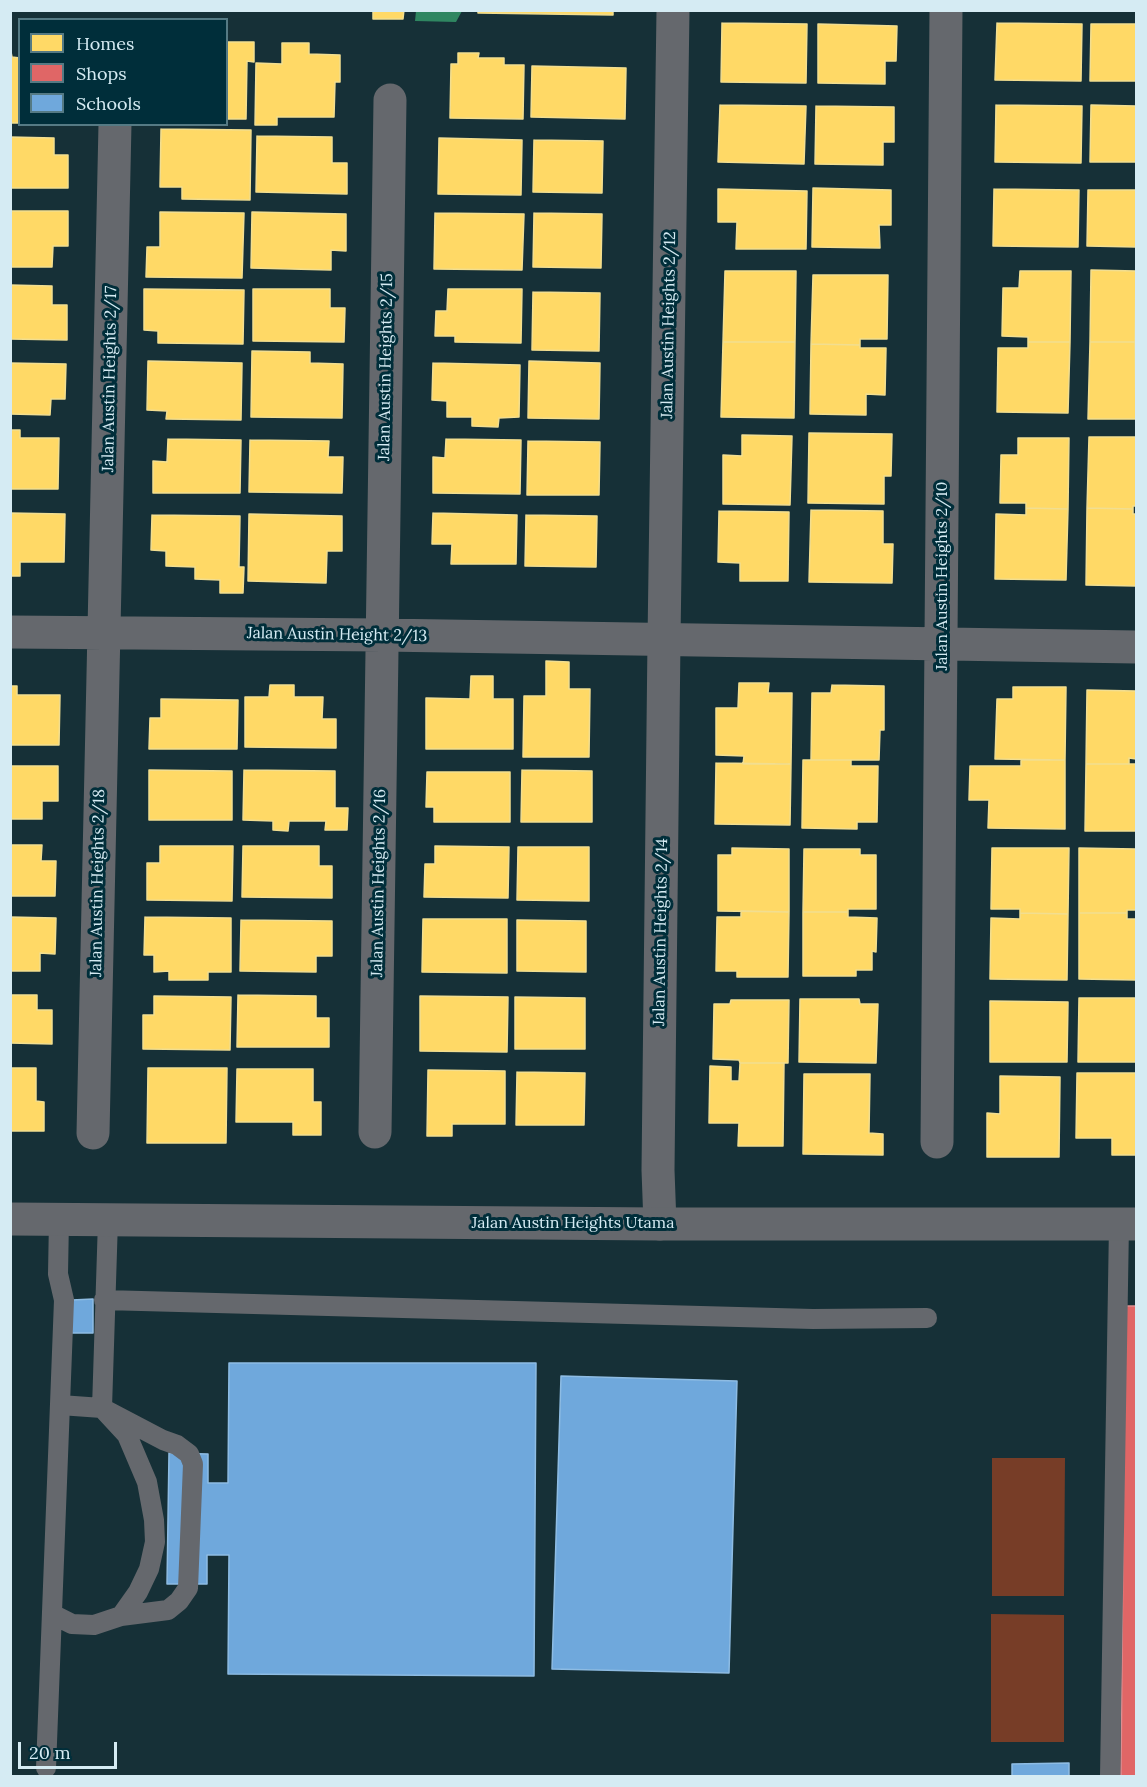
<!DOCTYPE html>
<style>
body{margin:0}
#map{position:relative;width:1147px;height:1787px;overflow:hidden;background:#163037;font-family:Lora,serif}
canvas{display:block}
.frame{position:absolute;inset:0;border:12px solid #d5ebf3;pointer-events:none}
.legend{position:absolute;left:18px;top:18px;width:210px;height:108px;box-sizing:border-box;background:#002e3a;border:2px solid #557a84;margin:0;padding:8px 10px;list-style:none;font-size:18px;color:#d5ebf3}
.legend li{display:flex;align-items:center;gap:12px;height:30px}
.legend b{width:30px;border:2px solid #557a84}
.scale{position:absolute;left:18px;top:1742px;width:99px;height:27px;box-sizing:border-box;border:3px solid #d5ebf3;border-top:0;padding-left:8px;font-size:18px;line-height:21px;white-space:nowrap;color:#d5ebf3;-webkit-text-stroke:4px #002e3a;paint-order:stroke}
</style>
<div id="map">
<canvas width="1147" height="1787"></canvas>
<div class="frame"></div>
<ul class="legend">
<li><b style="height:16px;background:#ffd966"></b>Homes</li>
<li><b style="height:16px;background:#e06666"></b>Shops</li>
<li><b style="height:16px;background:#6fa8dc"></b>Schools</li>
</ul>
<div class="scale">20 m</div>
</div>
<script>
const c = document.querySelector('canvas').getContext('2d');
c.lineJoin = 'round';
function fillPath(path, color) {
  c.fillStyle = color;
  c.fill(path, 'evenodd');
}
function shape(rows) {
  const path = new Path2D();
  for (const r of rows) {
    path.moveTo(r[0], r[1]);
    for (let i = 2; i < r.length; i += 2) path.lineTo(r[i], r[i + 1]);
  }
  return path;
}
function trace(path, color, width, dash) {
  c.strokeStyle = color;
  c.lineWidth = width;
  c.lineCap = dash ? 'butt' : 'round';
  c.setLineDash(dash || []);
  c.stroke(path);
}
function drawText(font, color, halo, rows, align = 'center') {
  c.font = font + ' Lora,serif';
  c.lineWidth = 6;
  c.setLineDash([]);
  c.textBaseline = 'middle';
  c.strokeStyle = halo;
  c.fillStyle = color;
  for (const [text, x, y, turn = 0] of rows) {
    c.save();
    c.translate(x, y);
    c.rotate((+turn || 0) * Math.PI / 180);
    c.textAlign = isNaN(turn) ? turn : align;
    if (halo) c.strokeText(text, 0, 0);
    c.fillText(text, 0, 0);
    c.restore();
  }
}
fillPath(shape([
 [992,1458,1065,1458,1064,1596,992,1596],
 [991,1614,1064,1615,1064,1742,991,1742]
]), '#773d27');
fillPath(shape([
 [416,11,416,10,462,11,456,22,415,21]
]), '#2f8661');
const homes = shape([
 [373,10,404,10,403,19,373,19,373,10],
 [478,10,613,10,613,15,478,13,478,10],
 [722,23,807,24,806,83,721,82,722,23],
 [997,23,1082,24,1081,81,995,80,997,23],
 [818,24,897,26,896,61,885,61,885,84,818,83,818,24],
 [1091,24,1136,24,1136,81,1090,81,1091,24],
 [226,42,254,42,254,62,247,61,246,119,226,119,226,42],
 [282,43,309,43,309,54,340,55,340,82,335,82,334,117,277,117,277,125,255,125,256,63,282,64,282,43],
 [10,47,12,57,20,58,20,123,10,123,10,47],
 [458,53,479,53,478,58,504,58,504,65,524,65,523,119,450,118,451,64,458,64,458,53],
 [532,66,626,68,625,119,531,117,532,66],
 [720,105,806,106,804,164,718,162,720,105],
 [996,105,1082,106,1081,163,995,162,996,105],
 [1091,105,1136,106,1136,162,1090,162,1091,105],
 [816,106,894,107,894,142,883,142,883,165,815,164,816,106],
 [161,129,251,130,250,200,182,199,182,187,160,187,161,129],
 [257,136,332,137,332,163,347,163,347,194,256,192,257,136],
 [10,137,54,138,54,155,68,155,68,188,10,188,10,137],
 [439,138,522,140,521,195,438,194,439,138],
 [534,140,603,141,602,193,533,192,534,140],
 [813,188,891,190,891,225,879,225,880,248,812,247,813,188],
 [718,189,807,191,806,249,736,249,737,222,718,222,718,189],
 [994,189,1079,190,1078,247,993,246,994,189],
 [1088,190,1136,190,1136,247,1087,246,1088,190],
 [10,211,68,211,68,246,53,246,52,267,10,267,10,211],
 [160,212,244,213,242,278,146,277,147,247,160,247,160,212],
 [252,212,346,214,346,251,331,250,331,270,251,268,252,212],
 [435,213,524,214,522,270,434,269,435,213],
 [534,213,602,214,601,268,533,267,534,213],
 [1091,270,1136,271,1135,342,1090,342,1091,270],
 [725,271,796,271,795,342,723,342,725,271],
 [1020,271,1071,271,1070,342,1028,342,1028,337,1002,336,1003,288,1019,288,1020,271],
 [813,275,888,275,887,339,860,339,860,345,811,344,813,275],
 [10,285,52,286,52,305,67,305,67,340,10,339,10,285],
 [144,289,244,290,243,344,158,343,158,331,144,330,144,289],
 [253,289,330,289,330,308,345,308,344,342,253,341,253,289],
 [448,289,522,289,521,343,455,342,455,336,435,336,436,311,447,311,448,289],
 [533,292,600,293,599,351,532,350,533,292],
 [723,342,795,342,794,418,721,417,723,342],
 [1028,342,1070,342,1068,413,997,412,998,348,1028,348,1028,342],
 [1090,342,1135,342,1136,419,1088,419,1090,342],
 [811,344,860,345,860,348,886,348,885,395,866,394,866,415,810,414,811,344],
 [252,351,310,352,310,363,343,364,342,418,251,417,252,351],
 [148,361,242,363,241,420,166,419,167,411,147,410,148,361],
 [529,361,600,363,599,419,528,418,529,361],
 [10,363,66,364,65,399,51,399,50,415,10,414,10,363],
 [433,363,520,365,519,417,499,418,498,427,472,426,472,417,447,417,447,401,432,400,433,363],
 [10,430,20,430,20,438,59,438,58,489,10,489,10,430],
 [809,433,892,434,891,476,884,476,884,504,808,503,809,433],
 [742,435,792,436,790,505,723,504,723,455,742,456,742,435],
 [1089,437,1136,437,1136,506,1133,506,1133,509,1087,508,1089,437],
 [1018,438,1069,438,1068,509,1026,508,1026,503,1000,503,1001,455,1018,455,1018,438],
 [168,439,241,440,240,493,153,493,153,461,167,462,168,439],
 [446,439,521,440,520,494,433,493,433,457,445,458,446,439],
 [250,440,329,441,328,457,343,457,342,493,249,492,250,440],
 [528,441,600,442,599,495,527,495,528,441],
 [1026,508,1068,509,1066,580,995,579,996,514,1026,515,1026,508],
 [1087,508,1133,509,1133,514,1136,514,1136,586,1086,585,1087,508],
 [811,510,883,511,883,544,893,544,892,583,809,582,811,510],
 [719,511,789,512,788,581,740,581,740,563,718,562,719,511],
 [10,513,65,514,64,562,20,562,20,576,10,576,10,513],
 [433,513,517,515,516,564,451,564,452,544,432,544,433,513],
 [249,514,342,516,342,551,327,551,326,583,248,581,249,514],
 [152,515,240,516,239,567,244,567,243,593,220,593,220,580,195,579,195,567,166,566,166,551,151,550,152,515],
 [526,515,597,516,596,567,525,566,526,515],
 [546,661,569,662,569,689,590,689,589,757,523,757,524,696,546,696,546,661],
 [471,676,493,676,493,699,513,699,513,749,426,749,426,698,470,699,471,676],
 [739,683,769,683,768,693,792,693,791,764,743,764,744,756,716,755,716,708,738,708,739,683],
 [270,685,294,685,294,697,323,697,322,719,336,719,336,748,245,747,245,697,269,697,270,685],
 [832,685,884,686,884,730,880,730,879,760,811,760,812,693,831,693,832,685],
 [10,686,17,686,17,695,60,695,59,745,10,745,10,686],
 [1013,687,1066,687,1065,760,995,759,997,699,1013,699,1013,687],
 [1087,690,1136,691,1136,759,1129,758,1129,764,1086,764,1087,690],
 [161,699,238,700,237,749,149,749,150,718,161,718,161,699],
 [803,760,851,760,851,766,878,766,877,822,857,822,857,829,802,828,803,760],
 [1021,760,1065,760,1065,829,988,828,989,800,969,800,970,766,1021,766,1021,760],
 [716,763,791,764,790,825,715,824,716,763],
 [1086,764,1136,764,1136,831,1085,831,1086,764],
 [10,766,58,766,58,801,42,801,42,819,10,819,10,766],
 [149,770,232,771,232,820,149,820,149,770],
 [244,770,335,771,335,808,348,808,347,830,325,830,326,821,289,821,288,831,273,830,273,821,243,820,244,770],
 [522,770,592,771,592,822,521,822,522,770],
 [427,772,510,772,510,822,434,822,434,807,426,807,427,772],
 [10,845,42,845,41,861,56,861,55,896,10,896,10,845],
 [160,846,233,846,232,901,147,900,147,863,160,863,160,846],
 [243,846,319,846,319,866,332,866,332,898,242,897,243,846],
 [435,846,509,847,508,898,424,897,425,864,435,864,435,846],
 [518,847,589,847,589,901,517,900,518,847],
 [732,848,789,849,789,912,718,911,718,855,732,855,732,848],
 [992,848,1069,848,1068,914,1020,913,1020,909,991,909,992,848],
 [1079,848,1136,849,1136,910,1127,910,1127,913,1079,913,1079,848],
 [804,849,860,849,860,855,876,855,876,909,848,909,848,912,803,912,804,849],
 [741,911,789,912,788,977,737,977,737,971,716,971,717,917,741,917,741,911],
 [803,912,848,912,848,917,877,918,876,952,872,951,872,970,856,970,856,976,803,976,803,912],
 [1020,913,1068,914,1067,980,990,979,991,918,1020,919,1020,913],
 [1079,913,1127,913,1127,919,1136,919,1136,980,1079,979,1079,913],
 [10,917,56,918,55,954,40,953,40,971,10,971,10,917],
 [145,917,231,918,231,972,208,972,208,980,169,980,169,971,154,972,154,955,144,955,145,917],
 [423,919,507,919,507,973,422,972,423,919],
 [241,920,332,921,332,956,316,956,316,972,240,971,241,920],
 [517,920,586,921,586,972,517,971,517,920],
 [10,995,37,995,37,1010,52,1010,52,1044,10,1043,10,995],
 [238,995,316,996,316,1018,329,1018,329,1047,237,1047,238,995],
 [154,996,231,997,230,1050,143,1049,143,1015,154,1015,154,996],
 [420,996,508,997,507,1052,420,1051,420,996],
 [515,997,585,998,585,1049,515,1049,515,997],
 [1079,998,1136,998,1136,1062,1078,1062,1079,998],
 [800,999,859,999,860,1004,878,1004,876,1063,799,1062,800,999],
 [731,1000,789,1000,788,1063,740,1063,739,1060,713,1059,714,1004,730,1004,731,1000],
 [990,1001,1068,1002,1067,1062,990,1062,990,1001],
 [740,1063,784,1063,783,1146,738,1146,739,1123,709,1123,710,1066,731,1067,731,1081,739,1081,740,1063],
 [10,1068,36,1068,36,1101,44,1102,44,1131,10,1131,10,1068],
 [148,1068,227,1068,226,1143,147,1143,148,1068],
 [237,1069,313,1069,313,1102,321,1102,321,1135,293,1135,293,1122,236,1122,237,1069],
 [428,1070,505,1071,505,1124,452,1124,452,1136,427,1136,428,1070],
 [517,1072,585,1073,584,1125,516,1125,517,1072],
 [1077,1073,1136,1073,1136,1155,1112,1155,1112,1138,1076,1138,1077,1073],
 [804,1074,870,1074,869,1133,883,1134,883,1155,803,1154,804,1074],
 [1000,1076,1060,1077,1059,1157,987,1157,987,1113,1000,1114,1000,1076]
]);
fillPath(homes, '#ffd966');
trace(homes, '#f2de90', 1.5);
const shops = shape([
 [1125,1306,1136,1306,1136,1776,1121,1776,1125,1306]
]);
fillPath(shops, '#e06666');
trace(shops, '#dd8e90', 1.5);
const schools = shape([
 [93,1299,93,1333,72,1333,72,1300,93,1299],
 [229,1363,536,1363,534,1676,228,1674,229,1555,207,1555,207,1584,167,1584,169,1453,208,1454,208,1483,228,1483,229,1363],
 [561,1376,737,1381,729,1673,552,1669,561,1376],
 [1069,1763,1069,1776,1012,1776,1012,1764,1069,1763]
]);
fillPath(schools, '#6fa8dc');
trace(schools, '#8ebce3', 1.5);
trace(shape([
 [108,1220,102,1408,163,1440,177,1445,189,1454,193,1464,188,1588,179,1601,168,1610,121,1616],
 [104,1300,813,1319,927,1318],
 [52,1614,72,1624,94,1625,121,1616,138,1592,149,1569,155,1542,154,1520,147,1482,127,1435,102,1408,60,1405],
 [46,1768,64,1300,58,1274,59,1219],
 [1110,1776,1119,1224]
]), '#65686d', 20);
trace(shape([
 [10,632,383,635,1136,647],
 [375,1132,390,100],
 [93,1133,115,124],
 [937,1142,946,10],
 [660,1224,658,1170,664,639,673,10]
]), '#65686d', 33);
trace(shape([
 [10,1219,660,1224,1136,1224]
]), '#65686d', 33);
drawText('16px', '#d5ebf3', '#002e3a', [
 ["Jalan Austin Heights 2/12",669,325,-89],
 ["Jalan Austin Heights 2/15",386,367,-89],
 ["Jalan Austin Heights 2/17",110,379,-89],
 ["Jalan Austin Heights 2/10",942,576,-90],
 ["Jalan Austin Height 2/13",337,635,1],
 ["Jalan Austin Heights 2/18",98,883,-89],
 ["Jalan Austin Heights 2/16",379,883,-89],
 ["Jalan Austin Heights 2/14",661,932,-89],
 ["Jalan Austin Heights Utama",573,1223]
]);
</script>
